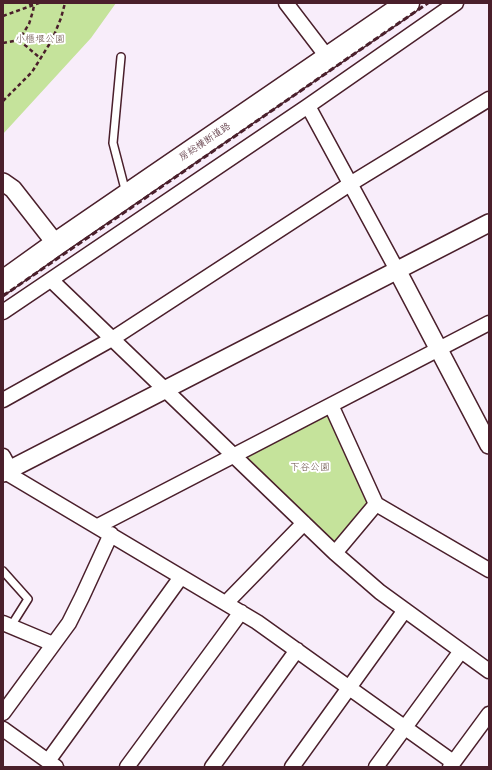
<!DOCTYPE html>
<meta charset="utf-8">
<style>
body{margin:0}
#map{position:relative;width:492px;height:770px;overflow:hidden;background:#f8edfa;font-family:"Shantell Sans",sans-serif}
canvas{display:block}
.frame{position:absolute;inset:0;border:4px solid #4a1f2b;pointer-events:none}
</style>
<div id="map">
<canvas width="492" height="770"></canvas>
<div class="frame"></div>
</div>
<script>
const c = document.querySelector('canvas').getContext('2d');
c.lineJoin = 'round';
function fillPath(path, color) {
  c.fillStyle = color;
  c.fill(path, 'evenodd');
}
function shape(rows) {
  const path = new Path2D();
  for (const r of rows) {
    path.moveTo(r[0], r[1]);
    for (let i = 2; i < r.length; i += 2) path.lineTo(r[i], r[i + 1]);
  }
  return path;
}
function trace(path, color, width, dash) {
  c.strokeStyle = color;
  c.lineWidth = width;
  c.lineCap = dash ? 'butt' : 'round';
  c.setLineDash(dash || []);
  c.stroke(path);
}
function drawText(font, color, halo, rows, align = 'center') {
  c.font = font + ' "Shantell Sans","Klee One",sans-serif';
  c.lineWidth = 4;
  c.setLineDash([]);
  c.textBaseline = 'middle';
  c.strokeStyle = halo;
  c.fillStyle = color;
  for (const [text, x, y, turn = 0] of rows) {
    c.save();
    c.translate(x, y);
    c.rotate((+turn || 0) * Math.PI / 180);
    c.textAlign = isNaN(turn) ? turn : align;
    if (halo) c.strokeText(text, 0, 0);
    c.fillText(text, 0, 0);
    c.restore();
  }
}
fillPath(shape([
 [3,3,116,3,91,38,3,134],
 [331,405,376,504,335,553,234,455]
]), '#c5e39b');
const service = shape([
 [121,57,113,143,126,193],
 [3,571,28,599,11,626]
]);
const minor = shape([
 [286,3,328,58],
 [308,106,397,270],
 [51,280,335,553,380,592,489,671],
 [3,312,308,106,456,3],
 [3,400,112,339,350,184,489,99],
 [331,405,376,504,489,570],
 [3,456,10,469],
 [5,472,257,622,453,762],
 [98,526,489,323],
 [335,553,376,504],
 [226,603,304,523],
 [3,623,53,644],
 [3,713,69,623,82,597,111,534],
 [3,729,56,767],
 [48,761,181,577],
 [127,767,241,612],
 [212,767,297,650],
 [292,767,405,610],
 [376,767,461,651],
 [450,767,489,714]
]);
const tertiary = shape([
 [3,182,13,189,56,244],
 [397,270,489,445],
 [3,473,489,223]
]);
const trunk = shape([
 [3,282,56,244,408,3]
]);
trace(service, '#4a1f2b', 10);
trace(minor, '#4a1f2b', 17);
trace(tertiary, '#4a1f2b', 20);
trace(trunk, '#4a1f2b', 25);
trace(shape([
 [3,16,39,3],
 [19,40,40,58],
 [3,43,19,40,29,24,33,11,34,5,27,3],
 [3,101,32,72,52,40,61,18,65,3]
]), '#4a1f2b', 2.5, [4, 3]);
trace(service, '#fff', 7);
trace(minor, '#fff', 14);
trace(tertiary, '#fff', 17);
trace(trunk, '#fff', 22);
trace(shape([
 [3,296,428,3]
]), '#4a1f2b', 3, [6, 3]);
drawText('10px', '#695047', '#fff', [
 ["小櫃堰公園",40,39],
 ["下谷公園",310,467]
]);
drawText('10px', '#4a1f2b', '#fff', [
 ["房総横断道路",205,142,-34]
]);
</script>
